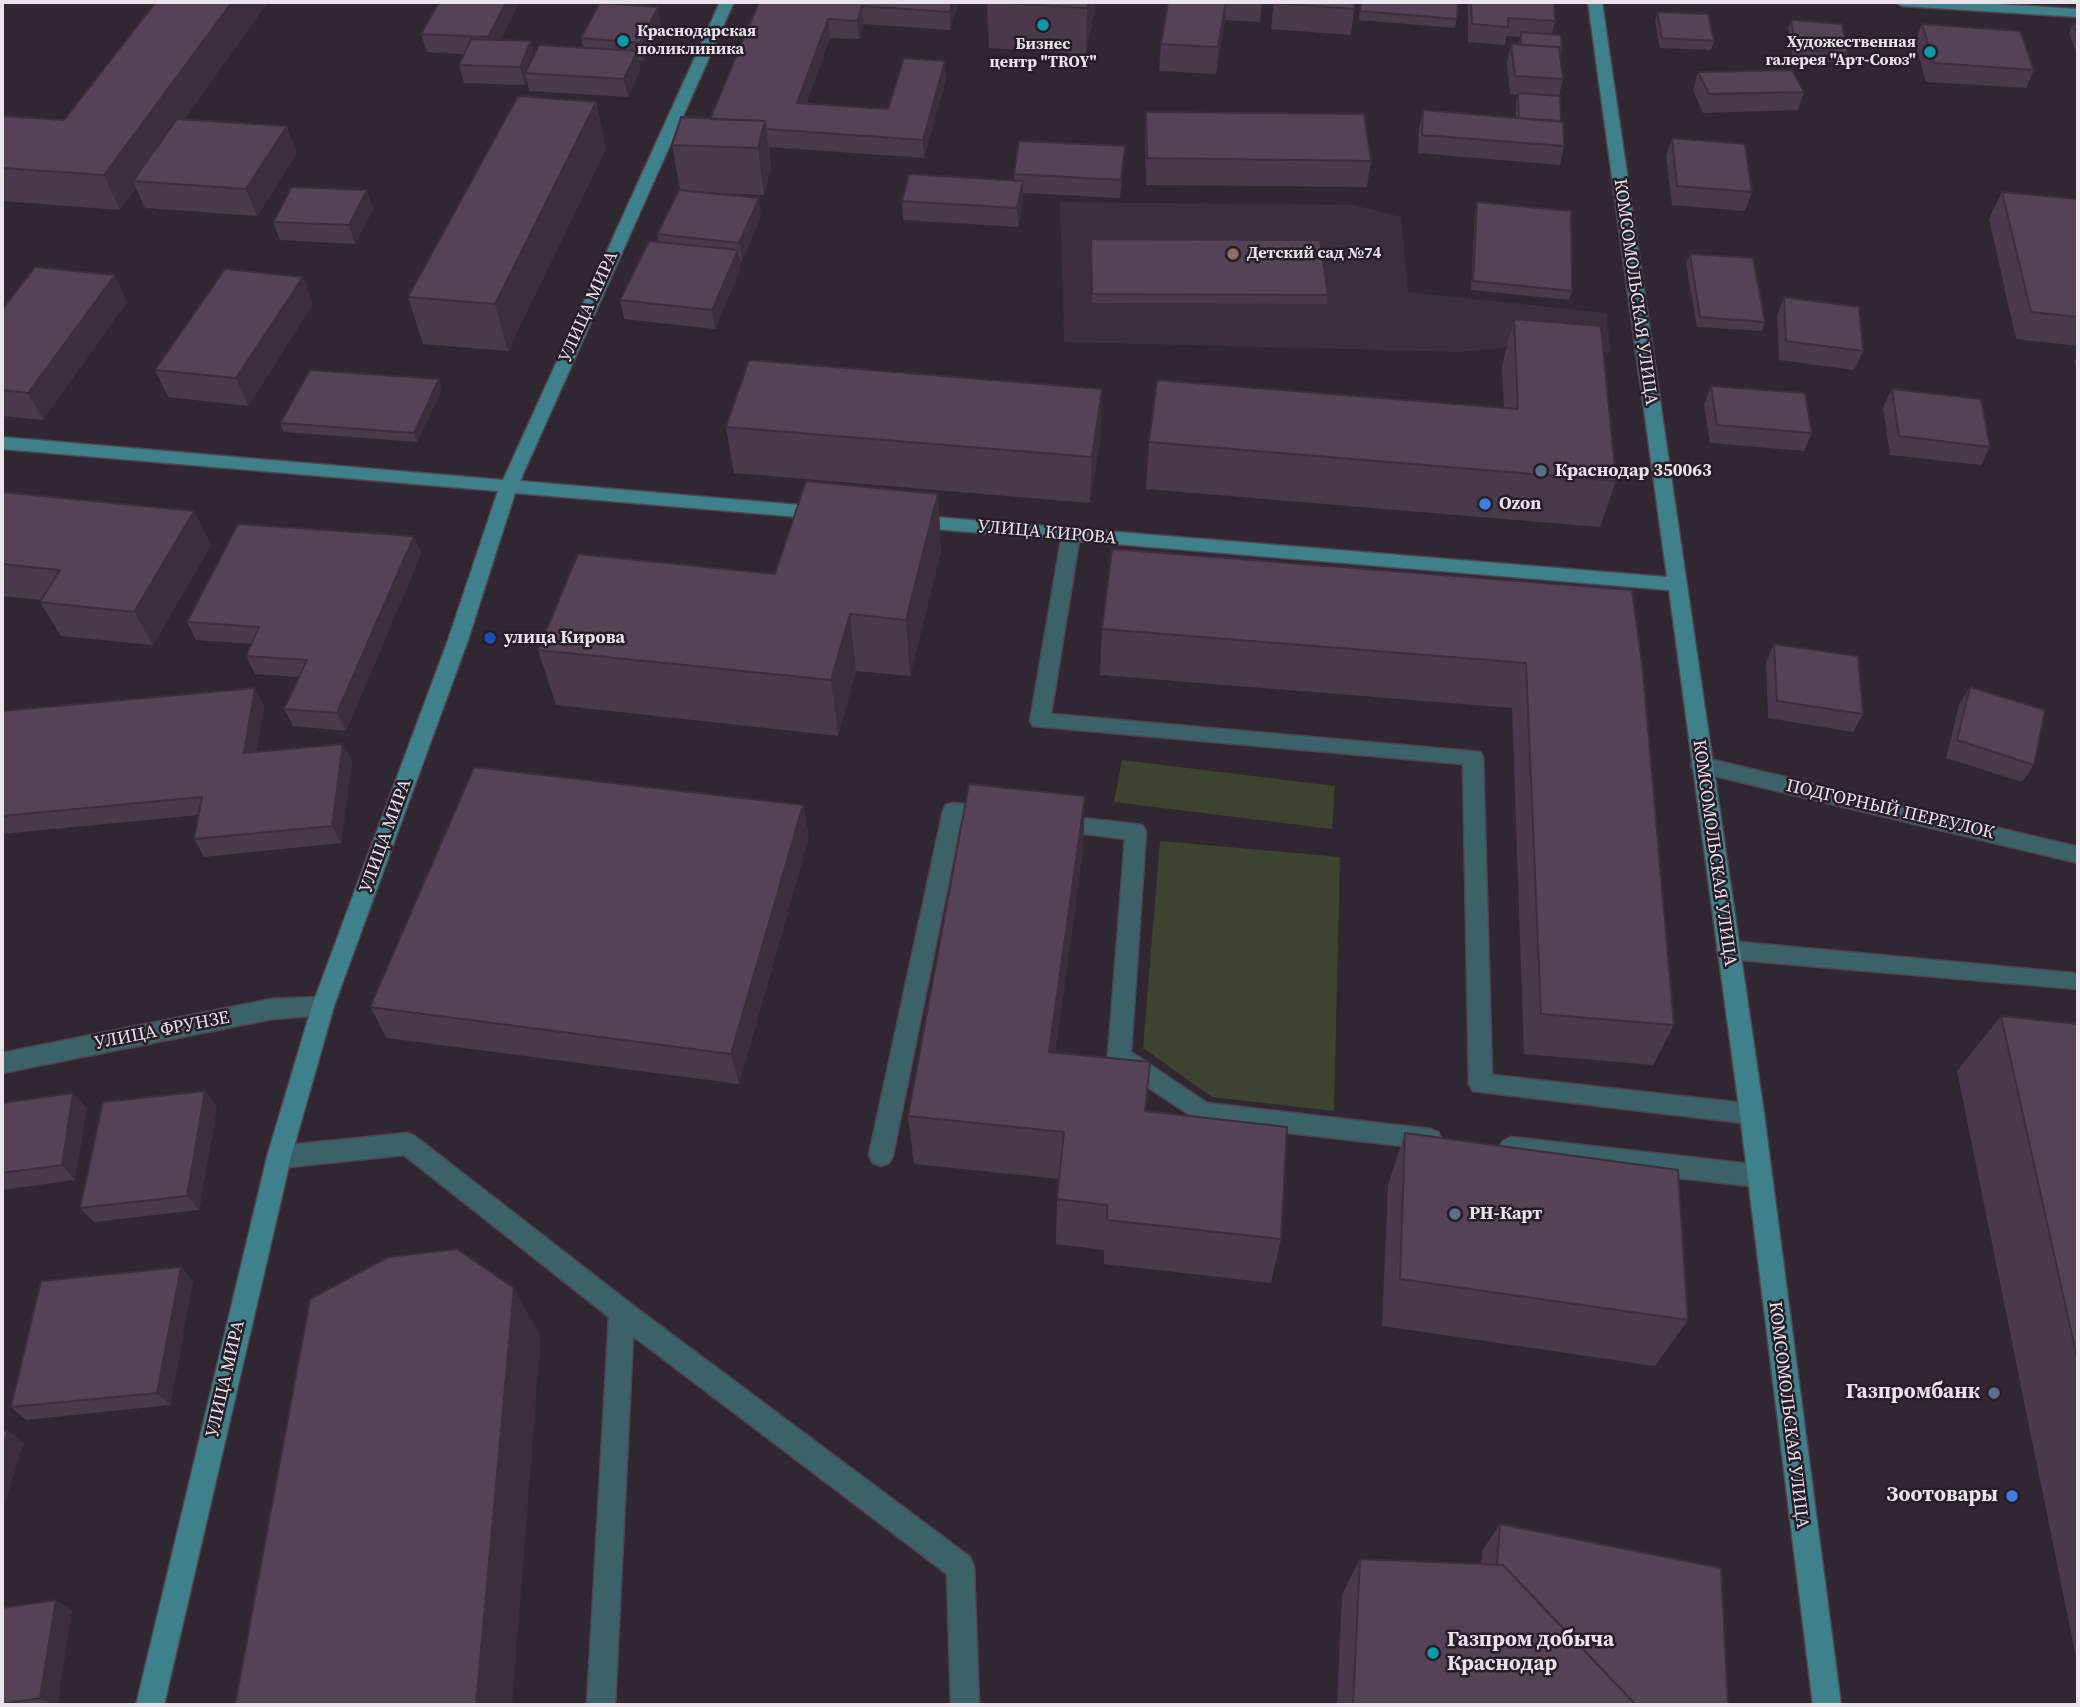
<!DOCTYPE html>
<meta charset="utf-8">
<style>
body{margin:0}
#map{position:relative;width:2080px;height:1707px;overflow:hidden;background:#312732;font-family:"Source Serif 4",serif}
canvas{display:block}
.frame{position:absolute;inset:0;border:4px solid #eae3eb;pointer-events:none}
</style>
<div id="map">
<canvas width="2080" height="1707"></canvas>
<div class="frame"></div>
</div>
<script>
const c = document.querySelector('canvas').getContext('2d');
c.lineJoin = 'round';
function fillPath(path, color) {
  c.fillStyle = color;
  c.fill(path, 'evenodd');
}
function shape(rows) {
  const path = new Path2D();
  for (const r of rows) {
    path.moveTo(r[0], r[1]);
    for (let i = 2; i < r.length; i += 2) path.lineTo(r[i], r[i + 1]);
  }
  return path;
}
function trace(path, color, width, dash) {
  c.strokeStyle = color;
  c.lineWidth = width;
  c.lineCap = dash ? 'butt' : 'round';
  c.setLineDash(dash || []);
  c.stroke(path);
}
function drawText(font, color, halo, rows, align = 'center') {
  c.font = font + ' "Source Serif 4",serif';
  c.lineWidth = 5;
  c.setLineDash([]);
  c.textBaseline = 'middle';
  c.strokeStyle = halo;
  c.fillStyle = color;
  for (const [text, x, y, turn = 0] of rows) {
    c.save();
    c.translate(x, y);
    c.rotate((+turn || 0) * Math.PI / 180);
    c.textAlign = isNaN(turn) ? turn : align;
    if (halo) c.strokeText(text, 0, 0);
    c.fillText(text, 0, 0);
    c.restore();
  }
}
fillPath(shape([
 [1060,202,1353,205,1401,217,1408,292,1606,313,1611,353,1523,345,1461,352,1064,342]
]), '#3d2e3e');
fillPath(shape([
 [1122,760,1335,786,1332,829,1114,802],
 [1160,841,1340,857,1334,1111,1212,1097,1143,1048]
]), '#3c432e');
const lane = shape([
 [1071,529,1080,535,1051,714,1480,752,1483,757,1492,1075,1752,1104,1760,1107,1764,1114,1760,1121,1752,1124,1473,1091,1469,1084,1463,764,1033,726,1030,721,1062,535,1071,529],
 [953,803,991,807,998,809,1001,815,998,821,991,823,961,820,893,1155,889,1163,881,1166,873,1163,869,1155,943,811,946,805,953,803],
 [1054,815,1136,824,1143,826,1146,832,1131,1052,1207,1103,1430,1129,1438,1132,1442,1139,1438,1146,1430,1149,1202,1123,1111,1063,1108,1056,1125,839,1047,829,1044,823,1047,817,1054,815],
 [1728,941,2073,973,2078,975,2078,989,1728,959,1720,956,1717,950,1720,944,1728,941],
 [408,1133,416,1137,631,1304,970,1557,974,1567,979,1705,951,1705,947,1574,633,1336,615,1705,587,1705,609,1317,404,1155,279,1168,271,1165,267,1157,271,1149,279,1146,408,1133],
 [1511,1137,1759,1165,1767,1168,1771,1176,1767,1184,1759,1187,1511,1159,1503,1155,1499,1148,1503,1141,1511,1137]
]);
const street = shape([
 [1701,757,2078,847,2078,863,1694,771,1691,765,1694,759,1701,757],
 [323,997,331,999,334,1006,331,1013,323,1015,272,1019,2,1073,2,1053,272,999,323,997]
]);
const secondary = shape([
 [720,2,734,2,520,481,823,507,832,513,823,519,515,493,468,640,334,1006,291,1157,164,1705,136,1705,267,1157,312,1006,448,640,498,491,2,449,2,437,503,480,720,2],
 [1588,2,1602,2,1764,1114,1841,1705,1813,1705,1740,1114,1669,590,910,527,901,521,910,515,1667,577,1588,2],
 [1895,2,1963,2,2078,9,2078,17,1902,6,1895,2]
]);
trace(lane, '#4f4550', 3);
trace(street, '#4f4550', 3);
trace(secondary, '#4f4550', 3);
fillPath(lane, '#3b6268');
fillPath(street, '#3b6268');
fillPath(secondary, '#3e818a');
fillPath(shape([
 [156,2,268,2,184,119,297,153,257,216,145,208,136,188,120,210,2,201,2,116,64,120],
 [519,2,500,40,534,54,583,48,581,38,661,25,643,61,639,60,640,70,628,97,529,91,527,80,525,85,464,83,459,65,464,54,427,52,421,34],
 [759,2,956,2,957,7,950,30,864,24,859,39,830,38,806,104,888,109,946,79,924,158,769,147,771,167,764,195,694,192,761,217,742,261,740,261,741,268,715,329,624,319,620,300,659,242,657,234,680,190,672,145,710,119],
 [987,2,1096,2,1086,54,989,48],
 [1168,2,1262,2,1260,22,1225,20,1216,74,1159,71,1161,44],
 [1274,2,1355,2,1351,35,1271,29],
 [1360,2,1458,2,1457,19,1455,28,1359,20],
 [1468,2,1554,2,1555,21,1552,34,1562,51,1560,57,1563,79,1559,96,1564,146,1560,165,1418,153,1419,129,1423,110,1516,118,1516,102,1518,95,1510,94,1507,62,1511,44,1519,45,1520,37,1506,36,1505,45,1468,42],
 [1657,12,1714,41,1711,50,1660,48,1655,21],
 [1791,20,1848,53,1845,63,1793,59,1788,29],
 [1922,24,2034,70,2026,88,1926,82,1915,42],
 [2073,24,2078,24,2078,56,2069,33],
 [1698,72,1804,92,1798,110,1703,113,1693,90],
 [596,102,606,148,508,351,423,344,408,297],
 [1146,112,1371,161,1367,187,1146,185,1145,139],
 [1672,138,1752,192,1745,211,1672,205,1666,156],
 [1125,146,1120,198,1023,193,1023,200,1018,227,903,220,902,201,1014,181,1014,174],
 [2002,192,2078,199,2078,346,2016,339,1989,219],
 [1477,202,1572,291,1569,300,1471,290,1475,211],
 [373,209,355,244,280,240,273,222],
 [1091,248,1328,295,1327,304,1092,303],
 [1690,254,1765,322,1762,331,1697,327,1686,263],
 [303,277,313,304,248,406,168,397,155,370],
 [1784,297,1863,351,1854,370,1779,360,1777,316],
 [127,302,43,420,2,416,2,310],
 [1514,319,1616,481,1600,527,1146,489,1149,442,1504,408,1502,366],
 [2078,354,2078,373,2074,362],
 [1711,386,1812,433,1804,451,1710,443,1704,405],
 [442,389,417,442,284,432,280,423],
 [1102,389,1101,435,1090,503,734,473,726,427],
 [1892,389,1990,447,1981,465,1890,455,1883,407],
 [2,492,194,511,211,545,153,645,61,636,40,602,41,600,2,596],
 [938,494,941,551,910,676,856,671,838,736,556,705,538,650,775,574],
 [414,536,421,554,346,731,293,726,284,709,299,677,255,674,246,656,251,644,196,640,187,622],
 [1632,590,1674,1025,1653,1065,1524,1054,1512,708,1100,675,1102,629],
 [1774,644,1863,714,1853,732,1768,718,1766,662],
 [1970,687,2034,765,2022,782,1946,758,1959,705],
 [255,688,264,706,256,752,343,744,352,761,341,843,204,857,194,839,199,815,2,834,2,711],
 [803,805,809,837,739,1084,387,1038,370,1007],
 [1083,850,1055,1053,1145,1111,1281,1239,1271,1283,1104,1264,1104,1250,1056,1244,1057,1199,1059,1179,914,1164,908,1116],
 [2001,1016,2078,1024,2078,1667,1957,1071],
 [2,1103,87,1108,75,1180,2,1190],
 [217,1107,199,1210,94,1222,80,1208],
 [1405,1133,1688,1320,1655,1366,1382,1326,1388,1185],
 [181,1267,193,1281,170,1405,26,1420,11,1407],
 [1500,1524,1728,1705,1337,1705,1342,1595,1360,1559,1481,1564,1482,1551],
 [2,1608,72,1610,57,1705,2,1705]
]), '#49394a');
fillPath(shape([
 [232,2,268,2,140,182,133,181,136,188,120,210,104,175],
 [506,2,519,2,492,55,488,37],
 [952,2,956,2,957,7,950,30,950,12],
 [1088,2,1096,2,1086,54,1087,8],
 [1226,2,1225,20,1216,74,1218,47],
 [862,6,864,24,859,39,857,21],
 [658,7,661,25,643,61,640,43],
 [828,19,830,38,799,122,797,103],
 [531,41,535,59,525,73,527,80,525,85,520,67],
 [637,51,640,70,628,97,624,79],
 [945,61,946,79,924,158,923,140],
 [596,102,606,148,508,351,495,304],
 [765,121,771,167,764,195,758,148],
 [287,126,297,153,257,216,246,189],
 [1125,146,1124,165,1120,198,1121,180],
 [1023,181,1023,200,1018,227,1017,208],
 [367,190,373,209,355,244,349,225],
 [759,198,761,217,742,261,739,243],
 [738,250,741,268,715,329,712,310],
 [115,275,127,302,43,420,28,393],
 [303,277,313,304,248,406,236,378],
 [439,379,442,389,417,442,414,433],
 [1102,389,1101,435,1090,503,1092,457],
 [938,494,941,551,910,676,906,620],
 [194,511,211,545,153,645,134,612],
 [414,536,421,554,346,731,337,713],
 [850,614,856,671,838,736,831,680],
 [255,688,264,706,253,771,244,753],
 [343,744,352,761,341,843,332,826],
 [1085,796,1083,850,1049,1101,1049,1052],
 [803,805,809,837,739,1084,731,1054],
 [205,1091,217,1107,199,1210,187,1196],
 [73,1093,87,1108,75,1180,62,1165],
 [181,1267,193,1281,170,1405,157,1393],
 [514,1288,541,1337,512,1705,476,1705],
 [8,1431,24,1443,2,1512,2,1451],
 [56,1600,72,1610,57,1705,53,1705,40,1698]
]), '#3c2e3c');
const building = shape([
 [156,2,232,2,104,175,2,168,2,116,64,120,156,2],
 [439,2,506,2,488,37,421,34,439,2],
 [759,2,952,2,950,12,862,6,857,21,828,19,797,103,888,109,904,58,945,61,923,140,766,129,765,121,710,119,759,2],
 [987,2,1088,2,1087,8,987,2],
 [1168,2,1226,2,1218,47,1161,44,1168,2],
 [1274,2,1355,2,1354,9,1274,3,1274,2],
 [1361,2,1458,2,1457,19,1360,11,1361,2],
 [1471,2,1554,2,1555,21,1508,18,1508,27,1472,24,1471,2],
 [600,3,658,7,640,43,581,38,600,3],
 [1657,12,1708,14,1714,41,1662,38,1657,12],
 [1791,20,1842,24,1848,53,1796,49,1791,20],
 [1922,24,2020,31,2034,70,1934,63,1922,24],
 [2073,24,2078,24,2078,36,2073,24],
 [1521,32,1561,35,1562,51,1560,51,1559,47,1521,45,1521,32],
 [471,39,531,41,520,67,459,65,471,39],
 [1511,44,1559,47,1563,79,1515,76,1511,44],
 [539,45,637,51,624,79,525,73,539,45],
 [1792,70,1804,92,1709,94,1698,72,1792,70],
 [1518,93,1560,96,1561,121,1519,118,1518,93],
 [518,96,596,102,495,304,408,297,518,96],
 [1423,110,1563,122,1564,146,1422,135,1423,110],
 [1146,112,1364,114,1371,161,1147,158,1146,112],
 [681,117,765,121,758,148,672,145,681,117],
 [177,119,287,126,246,189,133,181,177,119],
 [1672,138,1745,144,1752,192,1677,186,1672,138],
 [1019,141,1125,146,1121,180,1014,174,1019,141],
 [909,174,1023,181,1017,208,902,201,909,174],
 [292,187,367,190,349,225,273,222,292,187],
 [679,190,759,198,739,243,657,234,679,190],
 [2002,192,2078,199,2078,317,2031,312,2002,192],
 [1477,202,1571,211,1572,291,1473,281,1477,202],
 [1091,239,1320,240,1328,295,1092,294,1091,239],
 [649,241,738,250,712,310,620,300,649,241],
 [1690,254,1753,258,1765,322,1700,317,1690,254],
 [35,267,115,275,28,393,2,390,2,310,35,267],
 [225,269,303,277,236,378,155,370,225,269],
 [1784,297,1859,307,1863,351,1786,341,1784,297],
 [1514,319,1601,326,1616,481,1149,442,1157,380,1518,409,1514,319],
 [749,360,1102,389,1092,457,726,427,749,360],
 [310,370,439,379,414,433,280,423,310,370],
 [1711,386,1805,393,1812,433,1717,425,1711,386],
 [1892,389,1981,399,1990,447,1899,436,1892,389],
 [806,481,938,494,906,620,850,614,831,680,538,650,578,554,775,574,806,481],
 [2,492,194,511,134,612,40,602,60,570,2,564,2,492],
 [238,524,414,536,337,713,284,709,307,660,246,656,259,627,187,622,238,524],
 [1112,549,1632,590,1643,671,1674,1025,1541,1014,1526,663,1102,629,1112,549],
 [1774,644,1858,656,1863,714,1777,701,1774,644],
 [1970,687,2045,710,2034,765,1957,740,1970,687],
 [255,688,244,753,343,744,332,826,194,839,202,797,2,816,2,711,255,688],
 [474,767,803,805,731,1054,370,1007,474,767],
 [969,784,1085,796,1049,1052,1150,1062,1145,1111,1287,1127,1281,1239,1107,1220,1107,1205,1057,1199,1064,1132,908,1116,969,784],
 [2001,1016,2078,1024,2078,1362,2001,1016],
 [205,1091,187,1196,80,1208,103,1102,205,1091],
 [73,1093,62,1165,2,1173,2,1103,73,1093],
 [1405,1133,1678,1170,1688,1320,1400,1279,1405,1133],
 [457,1249,514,1288,476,1705,235,1705,310,1299,388,1257,457,1249],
 [181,1267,157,1393,11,1407,41,1281,181,1267],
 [2,1431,8,1431,2,1451,2,1431],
 [1500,1524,1721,1568,1728,1705,1636,1705,1503,1565,1497,1565,1500,1524],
 [1360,1559,1503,1565,1636,1705,1353,1705,1360,1559],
 [56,1600,40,1698,2,1704,2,1608,56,1600]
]);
fillPath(building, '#554256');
trace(building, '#3c2e3c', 2);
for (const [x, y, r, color] of [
 [1043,25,7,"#0f9aa8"],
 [623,41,7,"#0f9aa8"],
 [1930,52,7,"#0f9aa8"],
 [1233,254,7,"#8d6e63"],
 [1541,471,7,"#5c6f8a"],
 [1485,504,7,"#3f7fe0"],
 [490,638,7,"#1a4fb4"],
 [1455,1214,7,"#5c6f8a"],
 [1994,1393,7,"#5c6f8a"],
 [2012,1496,7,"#3f7fe0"],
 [1433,1653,7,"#0f9aa8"]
]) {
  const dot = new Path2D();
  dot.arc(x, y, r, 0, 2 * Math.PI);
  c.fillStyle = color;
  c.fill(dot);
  trace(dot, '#271d28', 2.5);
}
drawText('bold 16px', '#eae3eb', '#271d28', [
 ["Краснодарская",637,32],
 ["поликлиника",637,50],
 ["Художественная",1916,43,"right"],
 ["галерея \"Арт-Союз\"",1916,61,"right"],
 ["Бизнес",1043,45,"center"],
 ["центр \"TROY\"",1043,63,"center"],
 ["Детский сад №74",1247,254]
], 'left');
drawText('18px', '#eae3eb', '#271d28', [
 ["КОМСОМОЛЬСКАЯ УЛИЦА",1635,292,82],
 ["УЛИЦА МИРА",589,307,-66],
 ["УЛИЦА КИРОВА",1047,533,5],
 ["ПОДГОРНЫЙ ПЕРЕУЛОК",1890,810,13],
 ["УЛИЦА МИРА",386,836,-70],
 ["КОМСОМОЛЬСКАЯ УЛИЦА",1714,853,82],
 ["УЛИЦА ФРУНЗЕ",162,1031,-11],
 ["УЛИЦА МИРА",226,1379,-77],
 ["КОМСОМОЛЬСКАЯ УЛИЦА",1788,1415,83]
]);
drawText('bold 18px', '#eae3eb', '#271d28', [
 ["Краснодар 350063",1555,471],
 ["Ozon",1499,504],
 ["улица Кирова",504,638],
 ["РН-Карт",1469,1214]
], 'left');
drawText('bold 21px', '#eae3eb', '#271d28', [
 ["Газпромбанк",1980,1393],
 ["Зоотовары",1998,1496],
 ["Газпром добыча",1447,1641,"left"],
 ["Краснодар",1447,1665,"left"]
], 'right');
</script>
